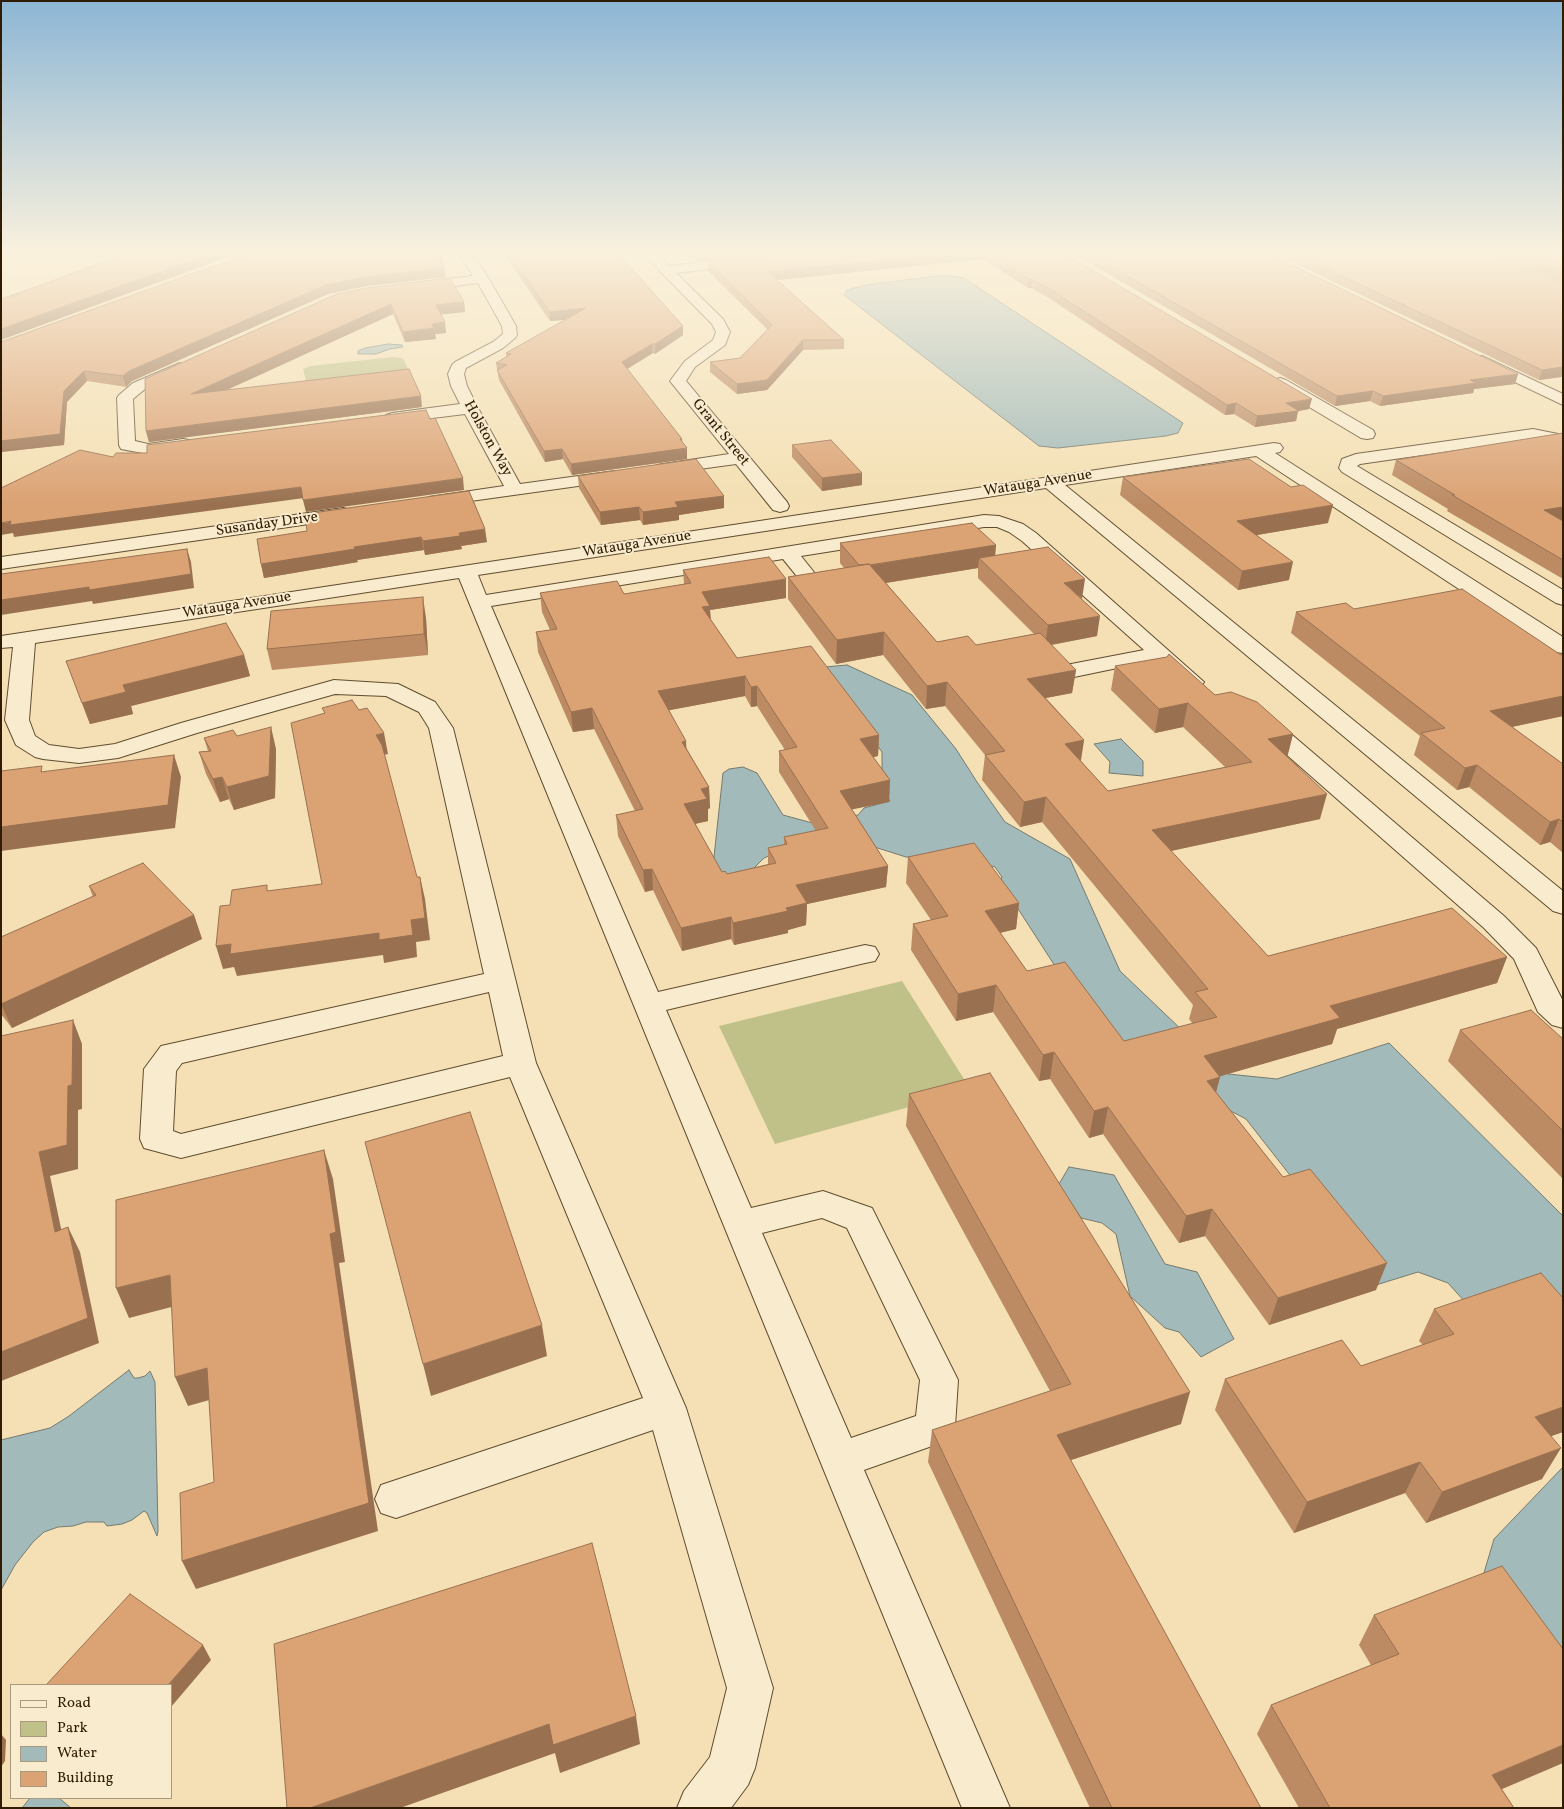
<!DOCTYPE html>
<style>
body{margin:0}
#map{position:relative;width:1564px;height:1809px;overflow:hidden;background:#f4e0b4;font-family:Vollkorn,serif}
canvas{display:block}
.frame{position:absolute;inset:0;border:2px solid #301b03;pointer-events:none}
.legend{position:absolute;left:10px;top:1684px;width:162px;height:115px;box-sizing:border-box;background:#f8ebce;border:1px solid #a8987d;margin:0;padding:6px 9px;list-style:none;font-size:15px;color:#301b03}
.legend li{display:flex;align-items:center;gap:10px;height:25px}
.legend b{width:25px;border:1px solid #a8987d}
</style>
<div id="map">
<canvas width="1564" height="1809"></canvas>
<div class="frame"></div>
<ul class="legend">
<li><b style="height:6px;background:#f8ebce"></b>Road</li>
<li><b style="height:14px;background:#c0c189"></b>Park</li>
<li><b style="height:14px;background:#a2bab9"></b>Water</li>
<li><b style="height:14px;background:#dba274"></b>Building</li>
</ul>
</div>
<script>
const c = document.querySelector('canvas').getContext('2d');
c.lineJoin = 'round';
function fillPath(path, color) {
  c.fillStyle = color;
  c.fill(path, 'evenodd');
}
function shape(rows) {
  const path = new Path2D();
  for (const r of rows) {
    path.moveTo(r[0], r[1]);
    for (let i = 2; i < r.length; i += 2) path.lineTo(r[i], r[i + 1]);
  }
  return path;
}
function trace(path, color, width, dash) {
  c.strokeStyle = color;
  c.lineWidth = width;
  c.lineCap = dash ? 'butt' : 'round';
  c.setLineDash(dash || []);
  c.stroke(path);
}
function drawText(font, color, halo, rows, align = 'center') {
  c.font = font + ' Vollkorn,serif';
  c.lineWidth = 4;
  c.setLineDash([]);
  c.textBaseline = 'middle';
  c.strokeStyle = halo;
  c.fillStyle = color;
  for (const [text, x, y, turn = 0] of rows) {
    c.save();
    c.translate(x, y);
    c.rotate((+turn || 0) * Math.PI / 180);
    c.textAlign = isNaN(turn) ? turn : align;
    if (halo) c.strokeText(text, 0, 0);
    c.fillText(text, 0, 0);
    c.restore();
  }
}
fillPath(shape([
 [393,357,403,358,408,369,306,381,303,369,310,366],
 [902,981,971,1090,775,1144,719,1026]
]), '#c0c189');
const water = shape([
 [944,275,964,278,1183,423,1178,433,1166,436,1058,448,1039,446,844,295,847,290,866,285,944,275],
 [388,344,402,345,403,347,390,349,376,354,358,354,358,351,365,348,388,344],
 [847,665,912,695,956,749,977,782,1005,822,1070,859,1120,971,1228,1074,1277,1079,1389,1043,1563,1216,1563,1417,1483,1322,1448,1283,1418,1272,1376,1285,1246,1119,1139,1063,1055,966,1000,881,1002,877,995,867,974,861,906,857,846,838,805,841,764,858,750,872,723,877,713,866,723,773,729,769,743,767,757,773,783,815,816,824,858,815,864,808,890,801,877,781,882,780,882,752,860,722,814,668,847,665],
 [1121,739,1143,761,1143,776,1109,773,1110,762,1094,744,1121,739],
 [1069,1167,1114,1175,1165,1264,1197,1272,1234,1339,1201,1357,1179,1332,1165,1328,1130,1296,1116,1234,1102,1223,1081,1218,1059,1184,1069,1167],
 [129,1370,134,1378,138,1378,145,1376,150,1371,155,1382,158,1531,157,1536,147,1513,144,1511,132,1520,122,1524,107,1526,104,1522,86,1522,73,1526,58,1527,44,1532,33,1542,15,1565,1,1590,1,1440,50,1428,69,1416,129,1370],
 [1563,1467,1563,1698,1481,1583,1494,1539,1563,1467],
 [30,1798,59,1798,71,1808,22,1808,30,1798]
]);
fillPath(water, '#a2bab9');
trace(water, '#747a70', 1);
const minor = shape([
 [457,251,470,251,489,279,516,326,517,335,515,338,503,348,466,368,464,374,467,386,478,408,520,484,615,471,621,472,624,476,621,480,435,506,429,505,426,501,429,497,504,486,465,414,392,423,386,421,384,418,386,415,392,413,460,404,451,386,448,374,452,365,455,362,493,342,503,334,502,326,478,283,415,291,408,287,415,283,473,276,457,251],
 [645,251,657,251,657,253,669,266,746,257,752,261,746,265,676,273,723,319,730,332,725,345,695,367,686,381,787,502,789,506,787,510,780,512,773,510,736,464,663,474,657,473,654,469,657,465,663,464,729,454,670,381,685,361,713,340,716,332,712,324,646,257,645,251],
 [1482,356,1563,394,1563,405,1477,364,1474,361,1477,358,1482,356],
 [180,363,185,365,188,368,185,371,145,389,133,399,135,441,148,444,183,439,189,440,191,444,189,448,148,454,121,449,119,445,117,398,119,395,133,383,180,363],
 [1280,378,1286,380,1373,430,1375,434,1373,438,1367,439,1361,438,1274,386,1272,383,1274,380,1280,378],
 [1533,429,1563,435,1563,445,1533,439,1360,464,1357,466,1563,590,1563,605,1556,603,1342,472,1339,468,1342,459,1356,454,1533,429],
 [1274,443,1280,444,1283,448,1280,452,1275,453,1563,637,1563,653,1555,652,1256,456,1065,485,1563,891,1563,914,1553,911,1046,488,478,575,486,595,984,515,999,516,1023,524,1036,533,1204,682,1201,687,1193,689,1185,687,1156,660,1074,677,1066,675,1063,670,1066,665,1144,650,1022,541,1009,532,997,527,984,527,801,556,825,586,822,590,815,592,808,590,783,559,491,606,658,992,865,945,875,947,879,954,875,961,865,963,666,1010,751,1208,823,1191,872,1208,958,1380,955,1427,949,1440,864,1470,1010,1808,962,1808,459,578,35,643,29,720,35,736,49,745,79,749,115,744,181,723,334,680,398,684,435,702,453,728,536,1063,686,1408,773,1688,755,1768,748,1785,731,1808,677,1808,684,1791,710,1757,727,1688,653,1430,396,1518,381,1513,375,1499,381,1485,396,1480,643,1398,510,1077,181,1158,144,1148,140,1139,144,1069,161,1046,484,974,429,728,419,712,386,696,335,694,197,733,118,758,79,763,43,759,35,757,16,745,5,720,13,647,1,648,1,636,1274,443],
 [489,992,503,1056,181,1134,173,1131,176,1071,182,1063,489,992],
 [822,1218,847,1228,920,1380,916,1416,851,1438,762,1233,822,1218],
 [343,508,350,510,352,514,350,518,1,569,1,557,343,508],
 [1262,714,1270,716,1504,916,1536,948,1563,1001,1563,1028,1552,1025,1538,1012,1514,959,1484,928,1254,726,1250,721,1254,716,1262,714]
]);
trace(minor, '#614c2f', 2);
fillPath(minor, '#f8ebce');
fillPath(shape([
 [502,251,616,251,683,326,683,335,655,354,653,353,627,369,682,443,687,459,572,475,563,459,545,462,499,380,496,363,506,357,506,353,566,320,550,321],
 [687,251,774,251,697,261],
 [804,251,1060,251,1309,409,1298,411,1296,421,1255,427,1234,414,1225,415,1049,298,1031,288,1028,288,983,259,777,280,844,340,844,349,803,350,767,390,737,394,710,372,710,362,740,358,768,330,708,271,708,262],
 [1069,251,1263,251,1518,374,1515,384,1474,389,1473,393,1380,406,1370,401,1335,406],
 [1269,251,1485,251,1563,283,1563,378,1561,377,1539,380],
 [1488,251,1563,251,1563,282],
 [442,258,446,277,367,286,328,294,132,381,126,387,87,381,67,402,64,445,1,452,1,342],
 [366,288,464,302,465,312,441,314,446,333,435,334,436,339,405,342,393,314,226,390,422,407,149,442,146,431],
 [1563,433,1563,579,1447,511,1448,509,1392,475,1396,460],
 [792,445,862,485,822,491,792,457],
 [578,476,724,496,724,508,679,515,679,520,643,525,640,520,601,525,579,488],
 [1123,477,1328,523,1257,535,1289,580,1238,590,1120,495],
 [307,531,487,542,461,546,462,549,425,555,424,550,357,560,358,562,264,578,261,564],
 [840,543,996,545,995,556,1082,599,1097,636,1051,645,1076,670,1072,693,1046,698,1084,740,1081,761,1108,791,1225,767,1183,727,1155,733,1111,690,1115,666,1215,695,1293,734,1287,757,1320,819,1171,851,1268,956,1507,957,1497,983,1337,1029,1332,1044,1220,1076,1216,1092,1283,1177,1376,1290,1269,1325,1205,1236,1179,1243,1103,1134,1089,1138,1050,1079,1039,1081,993,1012,956,1021,911,950,913,924,931,920,906,883,908,857,1019,903,1016,929,1000,933,1027,971,1124,1041,1193,1024,1189,1019,1193,1005,1042,822,1020,827,982,780,985,755,945,706,926,709,883,655,836,664,788,599,788,577,844,568,840,563],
 [978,568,978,578,1034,634,976,645,937,642,886,583],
 [683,570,786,598,710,610,711,620,737,658,879,735,878,756,873,757,890,780,889,802,852,809,888,866,886,887,807,904,806,925,788,930,788,933,734,945,731,939,682,951,653,890,645,892,618,836,616,815,635,811,594,729,573,732,538,652,536,632,550,630,542,612,540,593,624,594,684,584],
 [745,696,751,707,757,706,785,750,779,751,779,772,816,831,784,837,784,845,768,848,768,864,727,874,722,872,695,824,708,821,708,809,710,808,709,787,687,749,669,710],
 [1354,609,1561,655,1563,654,1563,716,1512,727,1563,764,1563,853,1550,842,1540,845,1469,787,1457,790,1414,755,1420,736,1291,633,1296,612],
 [426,618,428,655,272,670,267,649],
 [244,655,250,676,131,706,133,714,90,724,66,661],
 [237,736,276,749,275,798,234,810,229,799,220,802,206,774,199,752,208,751,204,738],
 [89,886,194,915,202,939,12,1028,1,1014,1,937,93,897],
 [1460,1030,1563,1039,1563,1179,1448,1061],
 [909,1094,1181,1424,1070,1460,1261,1808,1090,1808,928,1462,932,1430,1050,1391,906,1126],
 [1563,1298,1563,1432,1551,1436,1542,1479,1426,1523,1405,1493,1294,1533,1215,1410,1225,1379,1361,1366,1423,1345,1419,1341,1434,1309],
 [1374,1615,1502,1789,1514,1808,1299,1808,1257,1734,1271,1705,1371,1665,1359,1645]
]), '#bc8b64');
fillPath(shape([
 [218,251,244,251,1,340,1,329],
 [703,251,774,251,697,261,697,252],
 [971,251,983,251,983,259,768,281,768,272],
 [444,268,446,277,367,286,328,294,132,381,126,387,123,376,129,371,326,285,365,277],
 [1029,279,1032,279,1031,288,1028,288],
 [464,302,465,312,437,315,436,305],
 [391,304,393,314,194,405,191,394],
 [586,308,587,318,550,321,550,312],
 [445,322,446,333,435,334,436,339,405,342,403,332,432,324],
 [683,326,683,335,655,354,655,344],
 [803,340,803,350,767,390,737,394,737,384],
 [652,344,653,353,622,372,622,362],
 [1563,367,1563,371,1561,377,1539,380,1542,370],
 [84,371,87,381,67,402,64,445,1,452,1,441,64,391],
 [1518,374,1515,384,1474,389,1473,393,1380,406,1383,396,1470,380],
 [1373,391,1370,401,1335,406,1337,396],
 [421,396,422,407,149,442,146,431],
 [1312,399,1309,409,1298,411,1296,421,1255,427,1257,416,1286,403],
 [1236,403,1234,414,1225,415,1227,405],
 [682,439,683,449,687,448,687,459,572,475,571,464],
 [562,449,563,459,545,462,544,451],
 [862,473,862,485,822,491,822,478],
 [463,478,464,490,306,512,303,500],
 [301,487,304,498,14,537,13,533,1,535,1,523],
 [724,496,724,508,679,515,679,520,643,525,643,512,675,502],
 [1333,505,1328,523,1233,539,1237,521],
 [639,507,640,520,601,525,600,512],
 [1563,507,1563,522,1544,510],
 [485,529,487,542,461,546,462,549,425,555,423,541,459,533],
 [421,537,424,550,357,560,358,562,264,578,261,564,354,547],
 [996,545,994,565,979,558,978,568,860,587,861,567],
 [187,549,191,562,194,588,93,604,92,601,1,615,1,600],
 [1293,562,1289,580,1238,590,1242,571],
 [786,579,786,598,710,610,711,625,703,626,702,592],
 [1085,579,1082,599,1064,583],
 [423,597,426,618,428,655,424,634],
 [1100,616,1097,636,1045,646,1048,625],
 [884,632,883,655,836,664,837,640],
 [244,655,250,676,131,706,133,714,90,724,82,703,123,685],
 [1076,670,1072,693,1024,702,1027,679],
 [745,676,745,696,660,712,658,691],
 [947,682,945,706,926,709,927,686],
 [757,686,757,706,751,707,751,687],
 [1563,696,1563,716,1483,733,1490,711],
 [1188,703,1183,727,1155,733,1159,709],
 [592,708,594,729,573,732,571,712],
 [271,727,276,749,275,798,234,810,227,787],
 [384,733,388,754,380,756,376,735],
 [1293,734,1287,758,1268,739],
 [879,735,878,756,860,760,860,739],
 [1084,740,1080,764,1065,744],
 [686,741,687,762,682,742],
 [174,755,181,777,175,828,1,851,1,827],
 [1477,765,1469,787,1457,790,1465,768],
 [222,777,229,799,220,802,213,779],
 [890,780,889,802,839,812,840,791],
 [709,787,710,808,708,809,708,821,685,826,684,804,701,789],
 [1327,794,1320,819,1147,856,1152,830],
 [1046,797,1042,822,1020,827,1024,802],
 [1559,819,1550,842,1540,845,1550,822],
 [888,866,886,887,807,904,806,925,788,930,788,933,734,945,733,923,786,908,796,885],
 [652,869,653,890,645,892,643,870],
 [420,877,425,899,430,940,416,942,417,957,384,963,383,955,237,976,234,967,223,969,216,946,411,920],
 [1019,903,1016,929,982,937,985,911],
 [194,915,202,939,12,1028,1,1004],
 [731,917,731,939,682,951,681,928],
 [1507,957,1497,983,1337,1029,1332,1044,1197,1083,1204,1056,1330,1006],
 [996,985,993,1012,956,1021,958,994],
 [73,1020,82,1044,82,1109,78,1110,78,1169,50,1176,67,1257,55,1232,39,1152,68,1086],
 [1054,1052,1050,1079,1039,1081,1043,1055],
 [1220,1077,1213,1104,1207,1081],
 [1108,1107,1103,1134,1089,1138,1094,1111],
 [324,1150,333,1179,345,1262,339,1263,378,1531,196,1589,182,1561,330,1234],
 [1212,1209,1205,1236,1179,1243,1186,1216],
 [68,1227,80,1252,99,1343,1,1381,1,1352],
 [1387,1263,1376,1290,1269,1325,1278,1298],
 [170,1275,183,1304,129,1318,116,1288],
 [542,1325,547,1356,431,1396,423,1364],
 [207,1368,220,1397,188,1406,175,1377],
 [1190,1392,1181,1424,1050,1467,1057,1435],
 [1563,1407,1563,1432,1517,1448,1535,1417],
 [1561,1448,1542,1479,1426,1523,1442,1492],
 [1420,1462,1405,1493,1294,1533,1307,1502],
 [203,1645,211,1660,171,1707,171,1685,168,1685],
 [636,1716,640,1744,560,1773,555,1753,400,1808,310,1808,549,1724],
 [1,1734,6,1740,5,1761,1,1767],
 [1563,1745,1563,1763,1472,1802,1492,1775]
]), '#997151');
const building = shape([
 [131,251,218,251,1,329,1,299,53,281,52,281,131,251],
 [256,251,438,251,442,258,439,259,444,268,365,277,326,285,129,371,123,376,84,371,64,391,60,434,1,441,1,342,256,251],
 [507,251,616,251,683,326,655,344,652,344,622,362,682,439,680,439,687,448,571,464,562,449,544,451,497,370,507,365,496,363,511,354,506,353,586,308,550,312,507,251],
 [804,251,971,251,768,272,844,340,803,340,767,380,737,384,710,362,740,358,772,325,708,262,804,251],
 [985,251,1060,251,1312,399,1286,403,1299,411,1257,416,1236,403,1227,405,1050,289,1032,279,1029,279,985,251],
 [1084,251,1263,251,1518,374,1470,380,1476,383,1383,396,1373,391,1337,396,1084,251],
 [1289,251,1485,251,1563,283,1563,367,1542,370,1289,251],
 [1512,251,1563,251,1563,272,1512,251],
 [450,278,464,302,436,305,445,322,432,324,434,328,403,332,391,304,191,394,409,369,421,396,146,431,145,379,337,294,366,288,450,278],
 [426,410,430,419,435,418,463,478,303,500,301,487,10,525,11,521,1,523,1,488,80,450,113,457,116,453,147,453,147,445,426,410],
 [1563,433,1563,507,1544,510,1563,521,1563,560,1452,495,1455,495,1396,460,1563,433],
 [831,440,862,473,822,478,792,445,831,440],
 [696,459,724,496,675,502,678,507,643,512,639,507,600,512,578,476,696,459],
 [1249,459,1291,487,1303,485,1333,505,1237,521,1293,562,1242,571,1123,477,1249,459],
 [469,491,485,529,459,533,460,536,423,541,421,537,354,547,355,549,261,564,257,539,307,531,305,514,469,491],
 [972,523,996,545,870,565,869,564,859,565,840,543,972,523],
 [1048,547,1085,579,1064,583,1100,616,1048,625,979,558,1048,547],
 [187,549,191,574,89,590,89,587,1,600,1,574,187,549],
 [769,557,786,579,702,592,710,606,702,607,737,658,811,646,879,735,860,739,890,780,840,791,888,866,796,885,807,903,786,908,788,911,733,923,731,917,681,928,652,869,643,870,616,815,643,809,592,708,571,712,536,632,557,629,540,593,617,581,624,594,691,583,683,570,769,557],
 [745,676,751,687,757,686,797,747,779,751,828,828,784,837,787,844,768,848,776,863,727,874,725,871,722,872,684,804,707,799,701,789,709,787,682,742,686,741,658,691,745,676],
 [869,564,937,642,968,636,976,645,1040,633,1076,670,1027,679,1084,740,1065,744,1108,791,1252,762,1188,703,1159,709,1115,666,1167,657,1169,654,1215,695,1231,692,1257,702,1293,734,1268,739,1327,794,1152,830,1268,956,1452,908,1507,957,1330,1006,1340,1018,1204,1056,1220,1077,1207,1081,1283,1177,1310,1169,1387,1263,1278,1298,1212,1209,1186,1216,1108,1107,1094,1111,1054,1052,1043,1055,996,985,958,994,913,924,948,916,908,857,974,843,1019,903,985,911,1027,971,1065,962,1124,1041,1217,1017,1195,992,1208,989,1046,797,1024,802,985,755,1005,751,947,682,927,686,884,632,837,640,788,577,869,564],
 [1462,589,1561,655,1563,654,1563,696,1490,711,1563,764,1563,822,1559,819,1550,822,1477,765,1465,768,1421,733,1445,728,1296,612,1346,603,1354,609,1462,589],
 [423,597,424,634,267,649,271,611,423,597],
 [226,623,244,655,123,685,126,692,82,703,66,661,226,623],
 [352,700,359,710,367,708,384,733,376,735,382,745,417,877,420,877,425,918,411,920,413,935,379,940,379,933,230,954,231,944,216,946,220,906,230,905,232,890,267,885,267,891,322,884,291,723,325,713,322,708,352,700],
 [271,727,269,776,227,787,222,777,213,779,199,752,211,751,204,738,233,730,237,736,271,727],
 [174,755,168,805,1,827,1,771,42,766,41,772,174,755],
 [143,863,194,915,1,1004,1,937,96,895,89,886,143,863],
 [1531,1010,1563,1039,1563,1131,1460,1030,1531,1010],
 [73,1020,72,1085,68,1086,67,1145,39,1152,55,1232,68,1227,88,1318,1,1352,1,1036,73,1020],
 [990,1073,1190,1392,1057,1435,1261,1808,1112,1808,932,1430,1071,1384,909,1094,990,1073],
 [470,1112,542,1325,423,1364,365,1142,470,1112],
 [324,1150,336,1232,330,1234,369,1503,182,1561,180,1493,214,1482,207,1368,175,1377,170,1275,116,1288,116,1200,324,1150],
 [1541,1273,1563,1298,1563,1407,1535,1417,1561,1448,1442,1492,1420,1462,1307,1502,1225,1379,1342,1340,1361,1366,1454,1334,1434,1309,1541,1273],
 [592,1543,636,1716,553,1745,549,1724,310,1808,287,1808,274,1644,592,1543],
 [1502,1566,1563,1649,1563,1745,1492,1775,1514,1808,1330,1808,1271,1705,1399,1654,1374,1615,1502,1566],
 [130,1594,203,1645,168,1685,46,1685,130,1594]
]);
fillPath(building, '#dba274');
trace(building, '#997151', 1);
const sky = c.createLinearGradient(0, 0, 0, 505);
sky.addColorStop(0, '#8cb6d5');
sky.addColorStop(0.5, '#faf1dd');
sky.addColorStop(1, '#faf1dd00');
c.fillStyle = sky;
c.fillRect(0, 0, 1564, 505);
drawText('15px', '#301b03', '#f8ebce', [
 ["Grant Street",720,433,51],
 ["Holston Way",487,439,61],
 ["Watauga Avenue",1038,484,-9],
 ["Susanday Drive",267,525,-8],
 ["Watauga Avenue",637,545,-9],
 ["Watauga Avenue",237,606,-9]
]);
</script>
